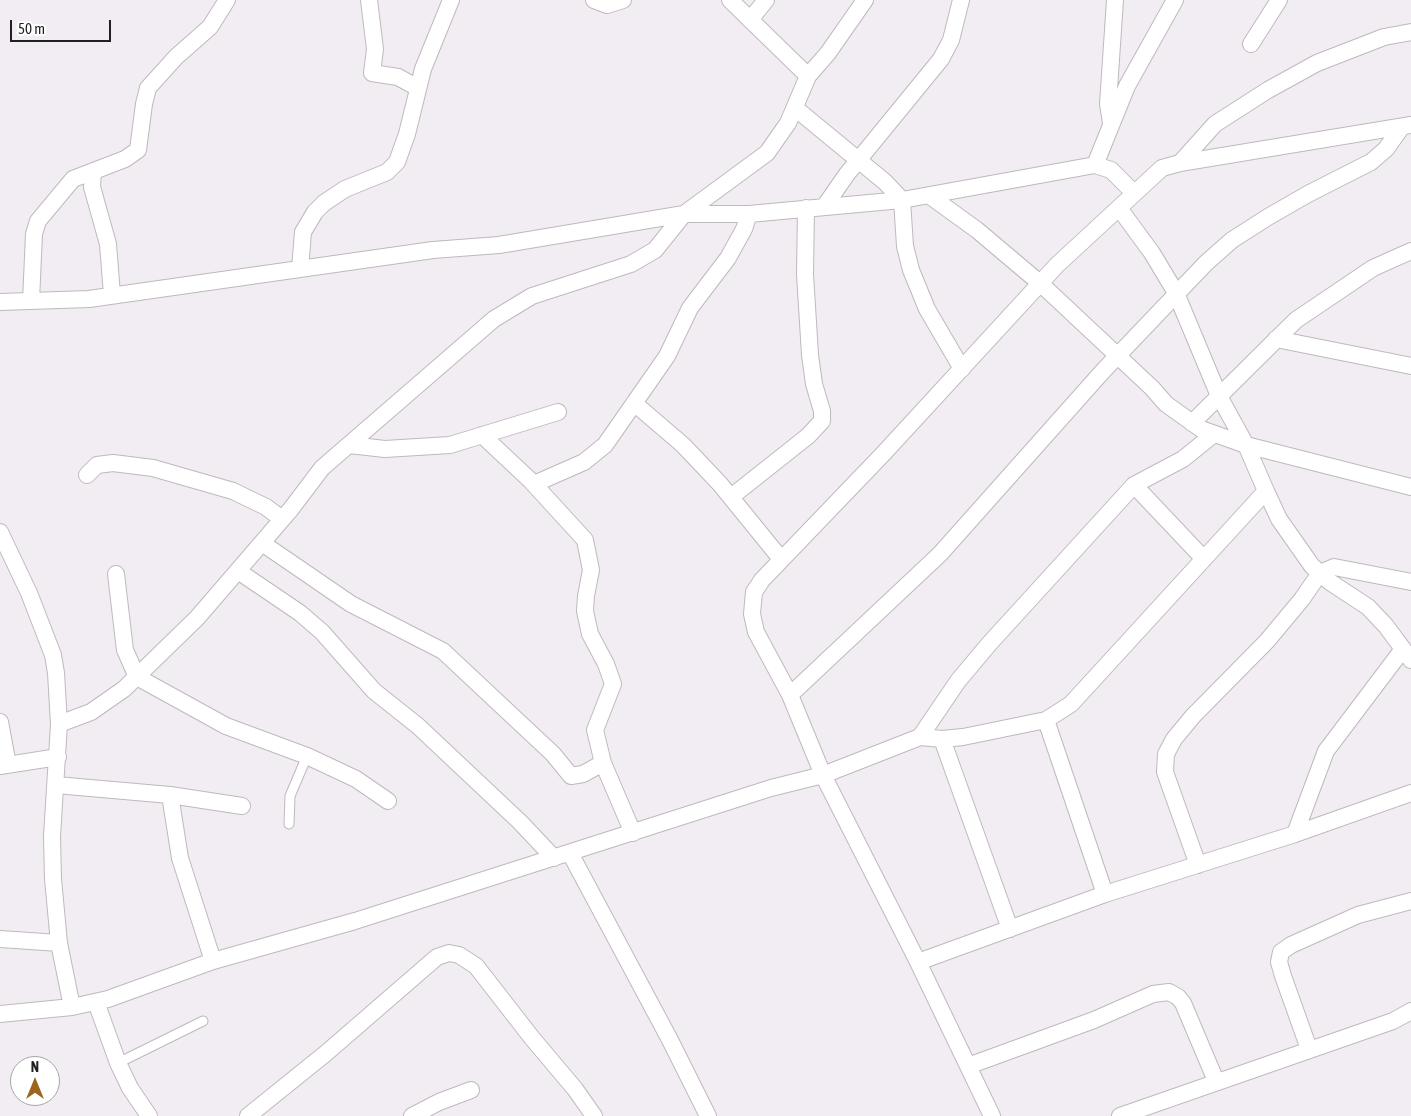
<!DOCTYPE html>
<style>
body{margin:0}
#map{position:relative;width:1411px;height:1116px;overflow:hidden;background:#f2edf2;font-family:"Asap Condensed",sans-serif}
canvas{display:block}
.north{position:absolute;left:10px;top:1056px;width:50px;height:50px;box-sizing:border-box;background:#fff;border:1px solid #a6a5a6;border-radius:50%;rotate:0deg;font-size:14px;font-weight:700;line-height:20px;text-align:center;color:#211f21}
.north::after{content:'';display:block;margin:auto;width:18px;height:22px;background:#9b651e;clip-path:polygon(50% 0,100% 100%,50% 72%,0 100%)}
.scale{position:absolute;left:10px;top:20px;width:101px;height:22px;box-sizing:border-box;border:2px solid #211f21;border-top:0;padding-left:6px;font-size:15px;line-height:18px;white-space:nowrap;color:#211f21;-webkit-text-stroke:4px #fff;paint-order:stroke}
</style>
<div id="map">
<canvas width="1411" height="1116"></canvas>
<div class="north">N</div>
<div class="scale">50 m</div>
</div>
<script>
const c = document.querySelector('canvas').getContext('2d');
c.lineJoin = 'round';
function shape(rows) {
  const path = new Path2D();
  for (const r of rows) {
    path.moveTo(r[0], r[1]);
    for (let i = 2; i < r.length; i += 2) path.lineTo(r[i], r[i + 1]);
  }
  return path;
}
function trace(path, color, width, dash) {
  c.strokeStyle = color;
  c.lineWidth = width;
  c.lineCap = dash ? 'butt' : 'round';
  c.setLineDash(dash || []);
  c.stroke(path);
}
const lane = shape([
 [289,824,290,796,307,756],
 [118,1063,203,1021]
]);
const street = shape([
 [369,0,375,49,372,73,398,77,418,88],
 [594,0,607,5,623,0],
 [730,0,808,76],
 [750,20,766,0],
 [1251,44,1279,0],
 [795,108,885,182,902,200,905,246,911,270,927,309,962,369],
 [1111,123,1108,104,1115,0],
 [1180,163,1215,124,1268,90,1317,63,1384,37,1411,32],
 [1095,165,1127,86,1175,0],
 [93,172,92,187,108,244,112,295],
 [930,196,977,230,1041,284,1152,388,1166,404,1201,429,1246,445,1411,487],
 [824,207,847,174,941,59,951,40,961,0],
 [300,269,303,232,315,212,324,203,345,189,387,172,397,162,407,134,423,69,451,0],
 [31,301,34,234,38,221,73,179,125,159,138,150,144,104,148,88,176,57,210,27,227,0],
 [0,302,89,299,433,250,499,245,684,214,749,214,902,200,1095,165,1111,170,1134,193],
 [1276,339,1411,366],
 [634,403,683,445,720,484,781,559],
 [1192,423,1296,320,1373,268,1411,251],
 [482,435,531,481,585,540,591,570,586,596,585,611,590,634,606,664,613,684,595,730,603,763,633,833],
 [349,445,385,449,450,445,558,412],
 [87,475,97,465,113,463,153,468,233,491,266,507,282,519],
 [534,484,584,462,605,445,667,356,690,308,728,258,744,229,749,214],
 [1134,485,1204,559],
 [1266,491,1279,519,1312,566,1330,582,1368,607,1386,626,1411,660],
 [731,497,808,436,822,421,822,411,814,384,810,355,805,274,806,208],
 [0,532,29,593,53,655,56,673,59,724,52,836,53,879,59,943,72,1007],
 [262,543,351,604,443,651,553,754,571,776,583,774,603,763],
 [238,571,300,613,322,632,374,691,418,726,520,822,554,858],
 [116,574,125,650,137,677,226,726,307,756,356,779,388,801],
 [790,695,940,554,1103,371,1206,263,1232,240,1268,217,1308,194,1371,162,1386,149,1401,128],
 [1046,720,1105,894],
 [0,722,8,765],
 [59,724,91,712,124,689,197,618,291,509,322,468,494,319,532,296,631,264,655,250,684,214,767,153,788,123,808,76,828,53,865,0],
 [920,737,958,681,989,644,1134,485,1183,459,1214,434],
 [942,739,1010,929],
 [0,766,58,757],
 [56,785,170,795,242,806],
 [170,795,180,858,213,961],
 [1295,834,1326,751,1403,649],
 [570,853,670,1040,708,1116],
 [1198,865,1165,772,1166,754,1174,739,1193,716,1267,641,1302,599,1320,573,1334,567,1411,582],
 [0,939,59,943],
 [918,962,1105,894,1295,834,1411,793],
 [96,1002,118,1063,130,1088,149,1116],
 [0,1014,72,1007,108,999,213,961,355,921,771,788,823,775,920,737,942,739,963,737,1046,720,1071,704,1266,491,1246,445,1219,396,1176,293,1152,253,1119,208],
 [1309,1049,1283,976,1279,962,1281,952,1291,945,1358,915,1411,901],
 [968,1066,1094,1020,1153,994,1169,992,1178,997,1183,1003,1216,1081],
 [248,1116,325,1054,437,957,449,953,459,955,476,966,532,1038,575,1089,594,1116],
 [412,1116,439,1102,471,1090],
 [992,1116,918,962,823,775,790,695,756,632,752,614,754,592,762,580,883,454,1057,265,1162,168,1180,163,1411,125],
 [1120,1116,1393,1021,1411,1011]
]);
trace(lane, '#beb9bd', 11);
trace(street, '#beb9bd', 18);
trace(lane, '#fff', 9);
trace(street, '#fff', 16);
</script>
